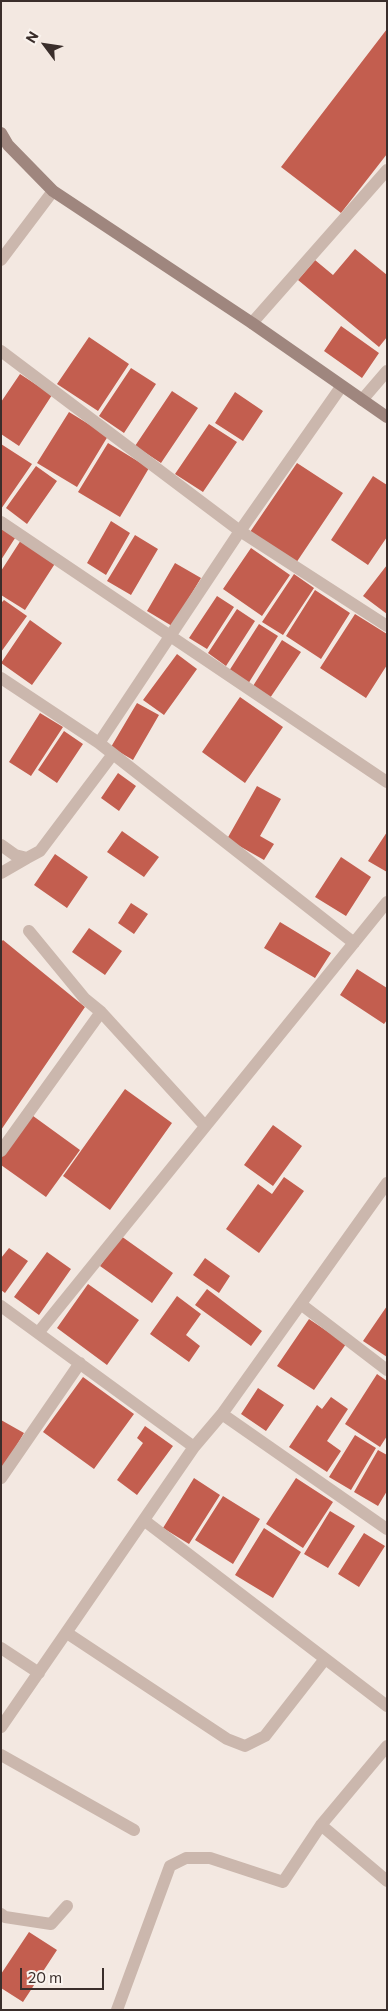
<!DOCTYPE html>
<style>
body{margin:0}
#map{position:relative;width:388px;height:2011px;overflow:hidden;background:#f3e8e1;font-family:Commissioner,sans-serif}
canvas{display:block}
.frame{position:absolute;inset:0;border:2px solid #3a2e2b;pointer-events:none}
.north{position:absolute;left:20px;top:20px;width:50px;height:50px;-webkit-text-stroke:4px #faf3ee;paint-order:stroke;rotate:301deg;font-size:14px;font-weight:700;line-height:20px;text-align:center;color:#3a2e2b}
.north::after{content:'';display:block;margin:auto;width:18px;height:22px;background:#3a2e2b;clip-path:polygon(50% 0,100% 100%,50% 72%,0 100%)}
.scale{position:absolute;left:20px;top:1968px;width:84px;height:22px;box-sizing:border-box;border:2px solid #3a2e2b;border-top:0;padding-left:6px;font-size:15px;line-height:18px;white-space:nowrap;color:#3a2e2b;-webkit-text-stroke:4px #faf3ee;paint-order:stroke}
</style>
<div id="map">
<canvas width="388" height="2011"></canvas>
<div class="frame"></div>
<div class="north">N</div>
<div class="scale">20 m</div>
</div>
<script>
const c = document.querySelector('canvas').getContext('2d');
c.lineJoin = 'round';
function fillPath(path, color) {
  c.fillStyle = color;
  c.fill(path, 'evenodd');
}
function shape(rows) {
  const path = new Path2D();
  for (const r of rows) {
    path.moveTo(r[0], r[1]);
    for (let i = 2; i < r.length; i += 2) path.lineTo(r[i], r[i + 1]);
  }
  return path;
}
function trace(path, color, width, dash) {
  c.strokeStyle = color;
  c.lineWidth = width;
  c.lineCap = dash ? 'butt' : 'round';
  c.setLineDash(dash || []);
  c.stroke(path);
}
fillPath(shape([
 [387,29,387,154,341,213,281,167],
 [355,249,387,275,387,337,379,347,298,280,315,260,333,275],
 [341,326,379,353,362,378,324,351],
 [89,337,129,364,98,411,57,384],
 [131,368,156,384,124,433,99,416],
 [20,374,52,395,19,446,1,434,1,402],
 [172,391,198,408,161,463,135,446],
 [235,392,263,411,243,441,215,423],
 [69,412,108,436,77,487,37,463],
 [209,424,237,442,203,492,175,474],
 [108,443,149,468,120,517,78,492],
 [1,444,32,464,1,509],
 [297,463,343,493,296,563,250,532],
 [36,466,57,481,27,524,6,508],
 [373,476,387,485,387,537,368,565,331,540],
 [111,521,130,533,106,575,87,563],
 [1,525,17,535,1,560],
 [135,535,158,549,131,595,107,581],
 [21,540,56,562,25,610,1,595,1,571],
 [251,548,290,575,262,616,223,589],
 [175,563,201,578,172,626,147,611],
 [387,565,387,614,363,596],
 [294,574,314,588,283,635,262,622],
 [315,590,350,613,321,659,286,636],
 [217,596,234,607,207,649,189,638],
 [4,600,27,616,1,652,1,603],
 [237,609,255,621,226,666,208,653],
 [355,614,387,634,387,665,366,698,320,668],
 [30,620,62,643,32,685,1,663],
 [259,624,278,636,248,684,229,671],
 [282,640,301,652,270,698,253,686],
 [177,654,197,669,164,715,143,700],
 [240,697,283,727,245,783,202,752],
 [137,703,159,715,133,760,111,747],
 [40,713,63,727,31,776,9,762],
 [64,731,83,744,57,783,38,770],
 [118,773,136,786,119,811,101,798],
 [257,786,281,799,260,836,274,844,264,860,227,839],
 [122,831,159,857,144,877,107,852],
 [387,832,387,872,368,861],
 [55,854,88,877,67,908,34,885],
 [341,857,371,877,346,916,315,897],
 [131,903,148,914,134,934,118,923],
 [280,922,331,953,315,978,264,948],
 [89,928,122,951,105,975,72,952],
 [3,940,85,1007,1,1130,1,942],
 [357,969,387,988,387,1020,384,1024,340,995],
 [125,1089,172,1123,110,1210,63,1176],
 [29,1113,80,1150,46,1197,1,1165,1,1152],
 [273,1125,302,1146,273,1186,244,1165],
 [284,1177,304,1191,259,1253,226,1229,258,1184,272,1194],
 [121,1236,173,1273,152,1303,100,1266],
 [9,1248,28,1261,5,1293,1,1290,1,1258],
 [47,1252,71,1269,39,1315,14,1297],
 [205,1258,230,1276,219,1293,193,1275],
 [88,1284,139,1320,107,1365,57,1328],
 [207,1289,262,1331,251,1346,195,1305],
 [177,1296,201,1314,186,1335,200,1346,189,1362,150,1334],
 [387,1306,387,1357,363,1341],
 [309,1319,346,1344,314,1390,277,1366],
 [377,1374,387,1381,387,1436,380,1447,345,1424],
 [83,1377,134,1414,94,1469,43,1432],
 [258,1388,284,1405,266,1431,241,1414],
 [331,1397,348,1409,327,1441,341,1451,327,1472,289,1447,317,1405,322,1409],
 [1,1420,24,1433,1,1472],
 [145,1426,173,1446,137,1495,117,1480,143,1443,137,1438],
 [355,1435,376,1448,351,1490,329,1477],
 [378,1450,387,1455,387,1491,378,1506,354,1492],
 [194,1478,220,1495,189,1544,163,1528],
 [296,1478,333,1502,303,1548,266,1524],
 [223,1496,260,1519,233,1564,195,1540],
 [330,1511,355,1526,328,1568,304,1554],
 [264,1528,301,1552,273,1598,235,1575],
 [364,1533,385,1546,359,1587,338,1574],
 [29,1932,57,1950,23,2002,1,1988,1,1974]
]), '#c35e4f');
trace(shape([
 [1,260,53,191],
 [252,323,387,170],
 [1,351,240,531,387,626],
 [362,400,387,371],
 [1,522,387,782],
 [1,678,99,743,354,943],
 [99,743,240,531,341,387],
 [1,845,15,855,27,858,40,851,113,754],
 [1,873,27,858],
 [29,931,85,999,101,1012,205,1126],
 [1,1151,101,1012],
 [302,1305,387,1370],
 [1,1306,194,1447],
 [38,1333,387,902],
 [222,1414,387,1529],
 [1,1478,80,1363],
 [145,1521,387,1706],
 [67,1633,227,1739,245,1746,265,1736,325,1659],
 [1,1648,39,1673],
 [1,1727,194,1447,222,1414,387,1183],
 [1,1755,134,1830],
 [321,1825,387,1881],
 [1,1914,5,1917,51,1924,67,1906],
 [117,2010,170,1866,186,1858,210,1858,283,1882,321,1825,387,1746]
]), '#cbb7ad', 12);
trace(shape([
 [1,133,8,145,53,191,252,323,387,417]
]), '#9f867e', 12);
</script>
